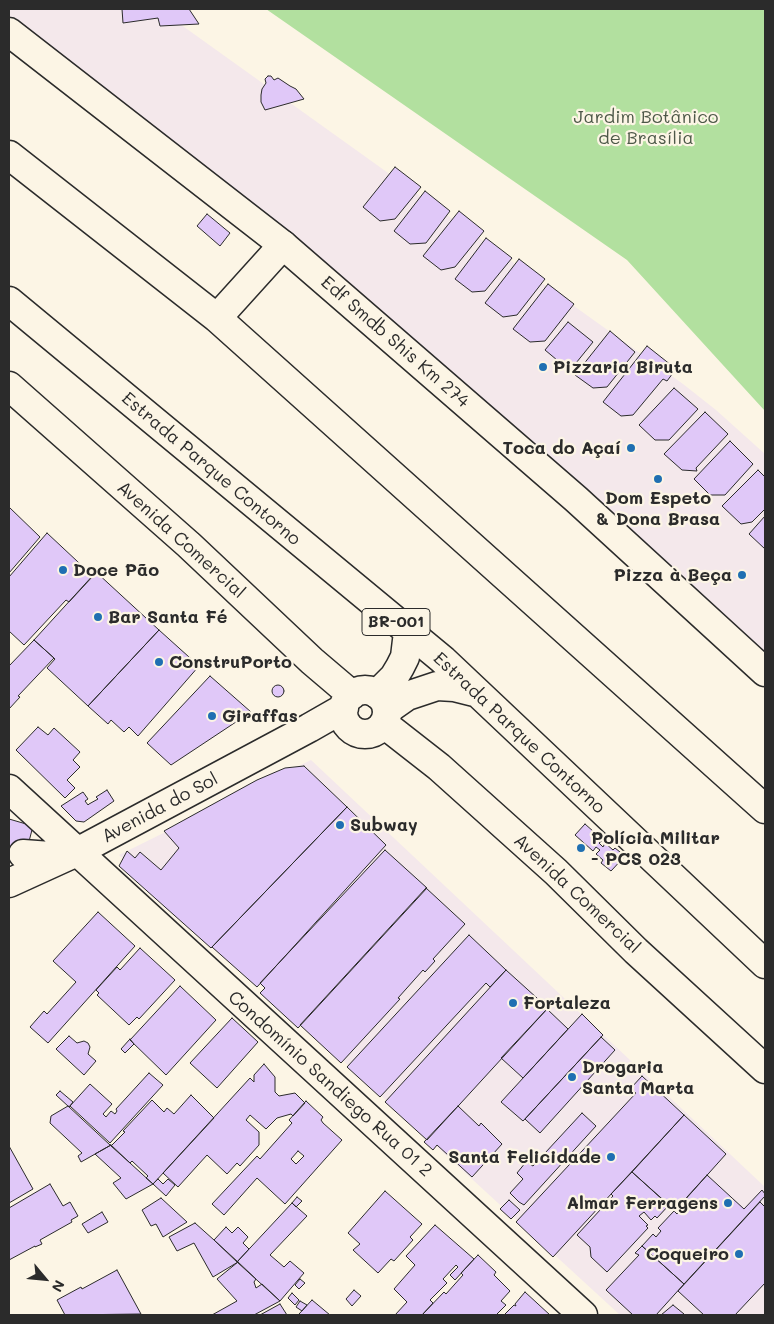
<!DOCTYPE html>
<meta charset="utf-8">
<style>
body{margin:0}
#map{position:relative;width:774px;height:1324px;overflow:hidden;background:#fcf5e5;font-family:Mali,sans-serif}
canvas{display:block}
.frame{position:absolute;inset:0;border:10px solid #2b2b2b;pointer-events:none}
.north{position:absolute;left:20px;top:1254px;width:50px;height:50px;-webkit-text-stroke:4px #fcf5e5;paint-order:stroke;rotate:118deg;font-size:14px;font-weight:700;line-height:20px;text-align:center;color:#2b2b2b}
.north::after{content:'';display:block;margin:auto;width:18px;height:22px;background:#2b2b2b;clip-path:polygon(50% 0,100% 100%,50% 72%,0 100%)}
</style>
<div id="map">
<canvas width="774" height="1324"></canvas>
<div class="frame"></div>
<div class="north">N</div>
</div>
<script>
const c = document.querySelector('canvas').getContext('2d');
c.lineJoin = 'round';
function fillPath(path, color) {
  c.fillStyle = color;
  c.fill(path, 'evenodd');
}
function shape(rows) {
  const path = new Path2D();
  for (const r of rows) {
    if (r.length === 3) {
      path.moveTo(r[0] + r[2], r[1]);
      path.arc(r[0], r[1], r[2], 0, 2 * Math.PI);
      continue;
    }
    path.moveTo(r[0], r[1]);
    for (let i = 2; i < r.length; i += 2) path.lineTo(r[i], r[i + 1]);
  }
  return path;
}
function trace(path, color, width, dash) {
  c.strokeStyle = color;
  c.lineWidth = width;
  c.lineCap = dash ? 'butt' : 'round';
  c.setLineDash(dash || []);
  c.stroke(path);
}
function drawText(font, color, halo, rows, align = 'center') {
  c.font = font + ' Mali,sans-serif';
  c.lineWidth = 4.5;
  c.setLineDash([]);
  c.textBaseline = 'middle';
  c.strokeStyle = halo;
  c.fillStyle = color;
  for (const [text, x, y, turn = 0] of rows) {
    c.save();
    c.translate(x, y);
    c.rotate((+turn || 0) * Math.PI / 180);
    c.textAlign = isNaN(turn) ? turn : align;
    if (halo) c.strokeText(text, 0, 0);
    c.fillText(text, 0, 0);
    c.restore();
  }
}
fillPath(shape([
 [9,9,159,9,683,384,716,410,765,454,765,676,401,357,132,142,9,47],
 [311,760,765,1187,765,1315,620,1315,119,855]
]), '#f4e8eb');
fillPath(shape([
 [266,9,765,9,765,411,627,260]
]), '#b2e09f');
const building = shape([
 [122,9,189,9,199,24,160,26,158,18,123,23,122,9],
 [268,76,271,76,274,80,278,78,290,86,296,89,304,99,265,110,261,102,261,95,262,89,266,83,265,79,268,76],
 [395,167,421,187,395,219,380,221,363,207,395,167],
 [425,191,450,211,426,243,410,244,394,231,425,191],
 [459,211,484,231,455,267,441,270,423,256,459,211],
 [207,214,230,233,220,246,197,226,207,214],
 [486,238,512,258,485,291,472,292,455,279,486,238],
 [519,259,545,279,517,315,503,317,485,303,519,259],
 [548,284,574,304,545,341,530,342,513,329,548,284],
 [568,322,593,342,576,363,563,365,545,350,568,322],
 [610,331,635,352,607,387,593,388,575,375,610,331],
 [647,346,676,369,667,381,663,379,633,415,621,416,603,402,647,346],
 [674,388,698,409,669,440,655,440,639,425,674,388],
 [705,412,728,434,696,468,697,471,682,470,664,454,705,412],
 [730,441,753,464,725,495,710,495,694,479,730,441],
 [758,470,765,477,765,509,752,522,741,524,722,506,758,470],
 [9,507,40,537,9,573,9,507],
 [765,516,765,549,749,534,765,516],
 [47,533,93,576,69,602,66,600,24,645,9,631,9,577,47,533],
 [96,572,159,630,88,706,47,668,55,659,34,640,96,572],
 [159,630,199,666,138,736,129,727,124,732,111,720,108,724,88,706,159,630],
 [34,640,54,658,18,696,20,697,9,709,9,666,34,640],
 [210,676,251,712,171,765,147,743,210,676],
 [278,691,6],
 [38,727,48,735,54,728,80,752,73,760,80,767,67,780,75,788,65,798,16,750,38,727],
 [304,766,347,807,211,948,119,866,127,851,135,858,140,852,161,870,179,848,164,831,257,780,285,768,304,766],
 [107,790,114,801,84,822,76,821,61,806,83,792,88,799,85,801,88,805,89,804,98,799,96,797,107,790],
 [347,807,386,845,257,987,212,947,347,807],
 [9,819,33,826,26,853,9,860,9,819],
 [585,824,603,840,599,843,603,847,605,843,613,850,615,848,625,856,611,871,601,863,603,860,596,854,600,850,596,847,593,851,575,835,585,824],
 [385,850,427,888,298,1028,260,993,265,988,260,983,385,850],
 [426,888,465,924,433,959,435,961,425,972,423,970,398,998,400,999,341,1063,300,1025,426,888],
 [98,912,135,946,48,1043,30,1027,44,1011,47,1014,76,982,53,961,98,912],
 [469,935,506,970,490,987,486,983,380,1097,347,1067,469,935],
 [140,948,175,980,139,1019,137,1017,129,1025,97,995,99,993,96,990,117,967,120,970,140,948],
 [506,970,548,1008,427,1140,385,1102,506,970],
 [180,986,216,1020,166,1075,130,1040,180,986],
 [547,1009,568,1029,523,1078,501,1058,547,1009],
 [582,1014,603,1035,523,1121,501,1102,582,1014],
 [232,1018,258,1042,217,1088,190,1063,232,1018],
 [69,1036,77,1043,84,1041,88,1043,90,1047,88,1054,96,1061,84,1075,56,1049,69,1036],
 [601,1037,615,1050,540,1133,525,1119,601,1037],
 [130,1039,134,1044,125,1053,121,1049,130,1039],
 [264,1064,275,1077,275,1092,279,1096,295,1093,305,1103,293,1116,291,1114,277,1118,266,1129,250,1115,246,1120,259,1132,259,1145,240,1166,237,1163,227,1174,207,1155,178,1187,163,1173,250,1078,254,1082,254,1075,264,1064],
 [149,1073,163,1085,110,1143,70,1106,90,1084,112,1104,103,1114,106,1117,111,1111,115,1114,117,1111,116,1109,149,1073],
 [642,1076,684,1115,553,1257,516,1222,636,1093,631,1088,642,1076],
 [60,1091,73,1102,69,1107,56,1095,60,1091],
 [191,1095,214,1118,153,1184,146,1178,148,1176,132,1161,130,1163,111,1146,125,1132,123,1131,152,1100,164,1112,167,1108,174,1114,191,1095],
 [306,1101,323,1117,321,1120,323,1123,342,1140,285,1204,257,1178,224,1215,212,1204,257,1156,260,1159,292,1123,289,1120,306,1101],
 [298,1151,304,1156,296,1164,291,1159,298,1151],
 [68,1106,110,1145,111,1145,81,1162,78,1156,82,1153,50,1123,51,1116,68,1106],
 [458,1106,479,1126,481,1123,502,1144,472,1177,437,1145,433,1150,424,1142,458,1106],
 [582,1113,596,1126,524,1205,519,1202,510,1193,523,1179,517,1173,526,1162,533,1166,582,1113],
 [684,1115,726,1154,675,1211,632,1172,684,1115],
 [111,1145,130,1163,153,1184,126,1199,113,1183,121,1178,95,1154,111,1145],
 [9,1146,33,1189,9,1203,9,1146],
 [632,1172,669,1205,657,1218,655,1216,651,1220,644,1212,639,1216,648,1225,646,1226,648,1228,607,1272,591,1257,590,1247,577,1235,613,1196,611,1194,632,1172],
 [707,1175,744,1209,762,1190,765,1194,765,1196,684,1284,642,1246,653,1234,656,1237,661,1231,658,1228,674,1211,677,1214,681,1210,678,1207,707,1175],
 [158,1179,163,1184,168,1179,175,1185,166,1196,153,1184,158,1179],
 [50,1184,63,1206,70,1202,78,1216,71,1220,72,1222,40,1240,42,1244,35,1247,35,1246,9,1260,9,1208,50,1184],
 [385,1191,422,1224,410,1237,413,1240,394,1261,391,1259,378,1273,353,1250,360,1244,348,1233,385,1191],
 [297,1197,302,1201,296,1207,292,1203,297,1197],
 [161,1198,187,1222,163,1237,156,1224,151,1226,142,1210,161,1198],
 [509,1200,520,1210,511,1219,500,1209,509,1200],
 [760,1202,765,1207,765,1283,735,1315,704,1315,678,1291,760,1202],
 [292,1203,307,1216,270,1255,284,1267,290,1261,304,1273,280,1301,237,1262,292,1203],
 [102,1212,108,1222,88,1233,82,1224,102,1212],
 [195,1223,214,1240,238,1262,213,1277,194,1243,177,1251,169,1237,195,1223],
 [435,1225,474,1259,455,1280,450,1275,458,1267,456,1265,443,1279,447,1283,430,1300,433,1303,422,1315,395,1315,407,1302,394,1289,415,1265,406,1256,435,1225],
 [226,1227,232,1233,238,1227,248,1237,243,1243,249,1249,237,1262,214,1240,226,1227],
 [642,1246,684,1284,656,1315,633,1315,606,1290,639,1255,635,1253,642,1246],
 [478,1255,496,1272,494,1275,510,1291,501,1301,506,1305,496,1315,422,1315,444,1292,446,1294,463,1275,461,1273,478,1255],
 [238,1262,256,1279,254,1282,256,1288,262,1284,280,1301,254,1315,212,1315,237,1301,217,1279,238,1262],
 [117,1270,141,1314,65,1315,57,1300,81,1287,82,1289,117,1270],
 [300,1279,305,1283,299,1289,295,1285,300,1279],
 [354,1290,361,1296,352,1306,346,1299,354,1290],
 [525,1292,550,1315,504,1315,514,1305,516,1306,515,1304,525,1292],
 [292,1293,299,1300,295,1305,288,1298,292,1293],
 [312,1300,330,1315,301,1315,299,1314,312,1300],
 [300,1301,307,1305,302,1311,296,1307,300,1301],
 [280,1304,287,1315,260,1315,280,1304],
 [673,1305,684,1314,682,1315,661,1315,673,1305]
]);
fillPath(building, '#e0c8f8');
trace(building, '#2b2b2b', 1);
const minor = shape([
 [9,32,283,245,576,499,765,672],
 [9,386,189,545,312,661,352,695],
 [365,712,22],
 [384,724,439,767,556,872,636,951,765,1069],
 [9,789,583,1315],
 [23,854,64,857],
 [9,883,77,852,309,728,344,708]
]);
const highway = shape([
 [9,155,217,318,765,809],
 [9,301,443,660,765,964],
 [217,318,283,245],
 [377,694,394,677,400,667,405,657,408,632],
 [387,710,407,696,437,686,454,687,478,693]
]);
trace(minor, '#2b2b2b', 31);
trace(highway, '#2b2b2b', 31);
trace(minor, '#fcf5e5', 28);
trace(highway, '#fcf5e5', 28);
for (const [x, y, r, color] of [
 [543,367,5,"#1f6fb2"],
 [631,448,5,"#1f6fb2"],
 [658,479,5,"#1f6fb2"],
 [63,570,5,"#1f6fb2"],
 [742,575,5,"#1f6fb2"],
 [98,617,5,"#1f6fb2"],
 [159,662,5,"#1f6fb2"],
 [212,716,5,"#1f6fb2"],
 [340,825,5,"#1f6fb2"],
 [581,848,5,"#1f6fb2"],
 [513,1003,5,"#1f6fb2"],
 [572,1077,5,"#1f6fb2"],
 [611,1157,5,"#1f6fb2"],
 [728,1203,5,"#1f6fb2"],
 [739,1254,5,"#1f6fb2"]
]) {
  const dot = new Path2D();
  dot.arc(x, y, r, 0, 2 * Math.PI);
  c.fillStyle = color;
  c.fill(dot);
  trace(dot, '#fcf5e5', 2);
}
for (const [x, y, w] of [
 [396,622,68]
]) {
  const box = new Path2D();
  box.roundRect(x - w / 2, y - 13.5, w, 27, 4);
  c.fillStyle = '#fcf5e5';
  c.fill(box);
  trace(box, '#2b2b2b', 1);
}
drawText('bold 16px', '#2b2b2b', null, [
 ["BR-001",396,622]
]);
drawText('18px', '#4d5848', '#fcf5e5', [
 ["Jardim Botânico",646,117],
 ["de Brasília",646,138]
]);
drawText('18px', '#2b2b2b', '#fcf5e5', [
 ["Edf Smdb Shis Km 274",395,342,41],
 ["Estrada Parque Contorno",211,469,40],
 ["Avenida Comercial",181,540,42],
 ["Estrada Parque Contorno",519,733,43],
 ["Avenida do Sol",160,808,-28],
 ["Avenida Comercial",577,894,43],
 ["Condomínio Sandiego Rua 01 2",330,1084,42]
]);
drawText('bold 18px', '#2b2b2b', '#fcf5e5', [
 ["Pizzaria Biruta",553,367],
 ["Toca do Açaí",621,448,"right"],
 ["Dom Espeto",658,498,"center"],
 ["& Dona Brasa",658,519,"center"],
 ["Doce Pão",73,570],
 ["Pizza à Beça",732,575,"right"],
 ["Bar Santa Fé",108,617],
 ["ConstruPorto",169,662],
 ["Giraffas",222,716],
 ["Subway",350,825],
 ["Polícia Militar",591,838],
 ["- PCS 023",591,859],
 ["Fortaleza",523,1003],
 ["Drogaria",582,1067],
 ["Santa Marta",582,1088],
 ["Santa Felicidade",601,1157,"right"],
 ["Almar Ferragens",718,1203,"right"],
 ["Coqueiro",729,1254,"right"]
], 'left');
</script>
